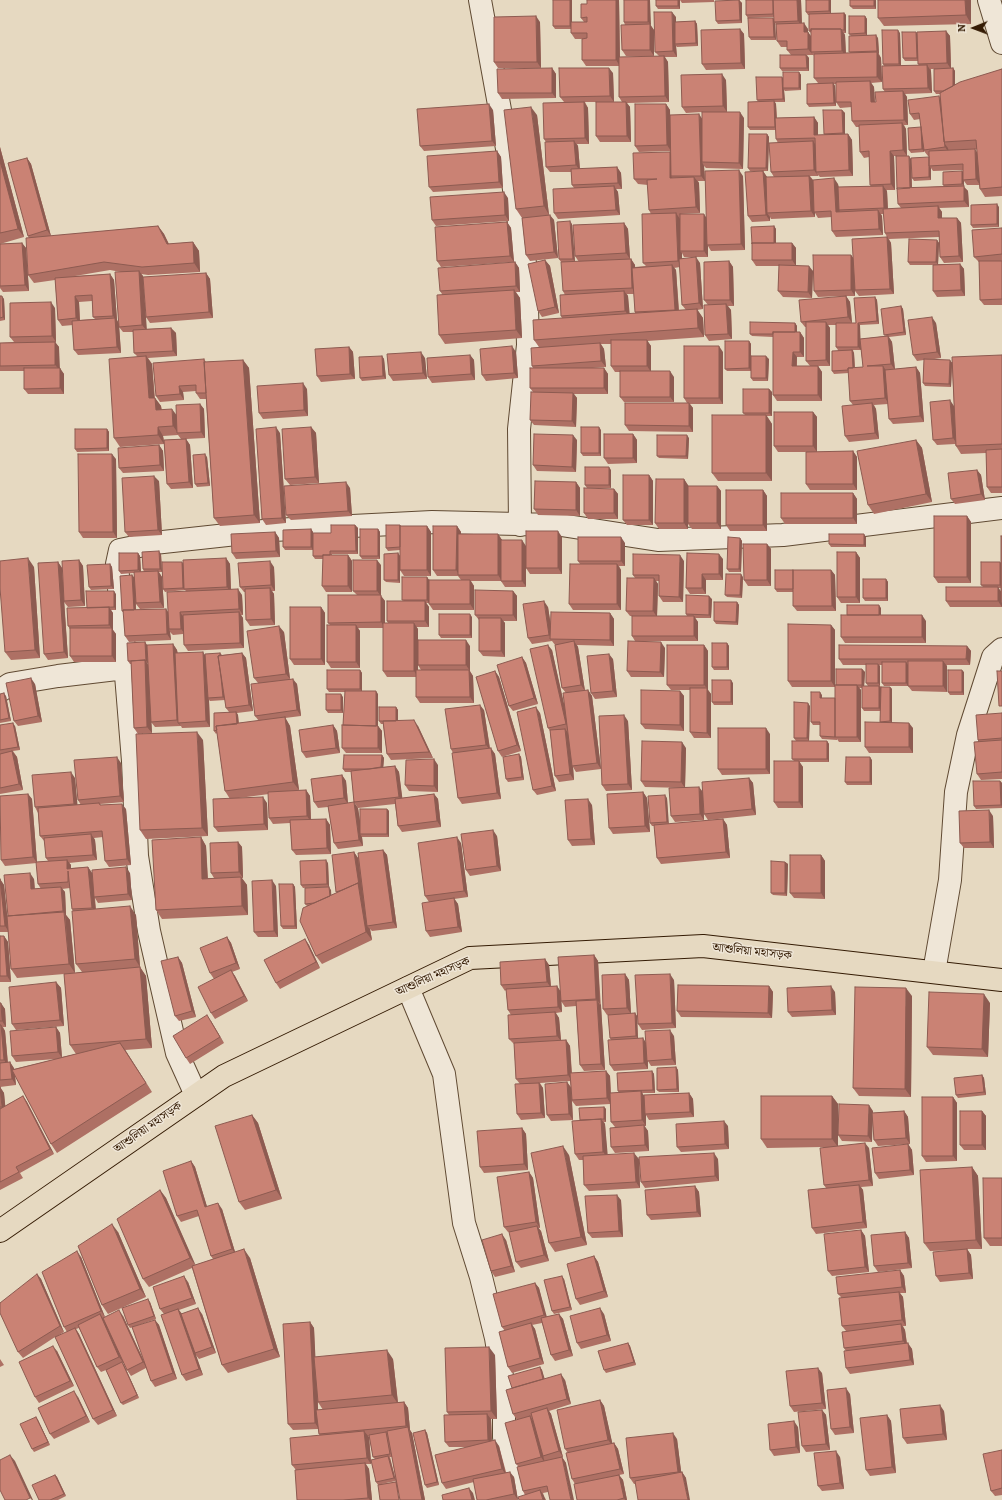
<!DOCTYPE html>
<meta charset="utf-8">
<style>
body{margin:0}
#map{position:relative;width:1002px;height:1500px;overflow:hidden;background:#e6d9c1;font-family:Alegreya,serif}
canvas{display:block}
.north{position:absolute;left:954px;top:8px;width:40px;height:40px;-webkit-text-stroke:3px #efe6d7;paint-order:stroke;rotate:269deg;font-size:11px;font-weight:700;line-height:16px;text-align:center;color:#341b04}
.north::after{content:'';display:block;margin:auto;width:14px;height:18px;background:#341b04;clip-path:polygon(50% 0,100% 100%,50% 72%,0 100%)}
</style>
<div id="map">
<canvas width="1002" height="1500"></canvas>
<div class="north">N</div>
</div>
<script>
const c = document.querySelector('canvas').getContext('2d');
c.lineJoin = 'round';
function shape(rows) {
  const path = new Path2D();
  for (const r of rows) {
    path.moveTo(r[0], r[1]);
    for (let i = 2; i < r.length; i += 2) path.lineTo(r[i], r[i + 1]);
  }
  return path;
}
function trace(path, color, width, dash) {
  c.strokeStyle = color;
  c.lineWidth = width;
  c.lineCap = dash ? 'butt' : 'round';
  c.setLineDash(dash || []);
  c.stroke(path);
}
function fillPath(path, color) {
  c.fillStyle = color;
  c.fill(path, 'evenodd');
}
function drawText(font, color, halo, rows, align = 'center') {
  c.font = font + ' Alegreya,"Noto Serif Bengali",serif';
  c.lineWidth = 3;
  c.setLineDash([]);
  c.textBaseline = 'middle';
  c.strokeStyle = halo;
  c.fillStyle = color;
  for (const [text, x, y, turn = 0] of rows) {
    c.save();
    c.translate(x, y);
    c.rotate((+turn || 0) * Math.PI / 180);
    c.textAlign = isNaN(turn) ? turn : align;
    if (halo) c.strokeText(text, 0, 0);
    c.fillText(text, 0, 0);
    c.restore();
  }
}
const minor = shape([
 [480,0,512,176,526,270,528,345,519,429,520,525],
 [989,0,1002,43],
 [0,691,10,684,58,676,125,668],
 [934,972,950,880,956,792,968,735,993,657,1002,649],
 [408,988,444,1074,464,1223,481,1277,496,1338,504,1389,504,1437,519,1489,521,1500],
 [196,1095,177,1053,149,931,137,856,133,761,117,564,120,550,154,543,273,530,432,522,561,525,658,540,783,535,1002,508]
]);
const trunk = shape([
 [0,1231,224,1076,470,958,703,946,1002,980]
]);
trace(minor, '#604a33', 24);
trace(trunk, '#341b04', 24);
trace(minor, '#efe6d7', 22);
trace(trunk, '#e6d9c1', 22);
fillPath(shape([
 [553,0,572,0,572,22,584,22,581,18,587,4,587,0,619,0,620,57,659,56,655,52,676,17,676,22,695,21,697,24,698,46,677,47,676,46,677,57,665,57,668,62,669,102,627,103,630,107,631,142,600,142,596,136,596,102,585,102,588,108,589,144,577,144,578,146,580,169,617,167,621,173,622,189,616,189,618,192,620,215,558,219,554,213,574,188,572,185,571,172,550,172,546,167,546,142,544,139,564,102,560,97,613,73,614,102,622,102,619,97,619,66,586,66,582,60,582,39,575,39,571,33,571,29,555,29,553,26],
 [650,0,650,25,654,30,654,56,626,56,622,50,625,25,624,22],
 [656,0,714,0,714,2,682,3,680,0,680,9,658,9,656,6],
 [739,0,742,3,742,23,718,24,716,21],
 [746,0,801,0,802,24,808,29,808,32,811,36,811,33,809,31,809,15,808,15,806,12,806,0,831,0,831,13,844,13,846,15,846,33,844,33,845,35,846,53,850,53,851,36,849,34,865,16,867,19,867,35,878,38,879,54,881,58,882,82,871,83,874,87,875,102,876,102,885,92,883,89,884,66,883,64,900,33,901,66,919,65,918,64,918,61,905,61,903,58,916,32,917,34,946,31,950,36,951,68,953,68,955,71,955,85,1002,69,1002,196,985,197,980,189,979,185,967,185,964,181,964,187,968,191,969,207,939,208,942,212,942,218,957,218,961,223,963,262,944,263,940,257,939,237,889,239,891,243,894,294,859,296,855,291,855,296,846,296,850,302,852,323,856,323,875,297,877,300,879,324,860,325,860,339,886,336,884,335,901,306,903,309,906,335,889,337,892,342,895,369,916,367,920,373,924,422,893,424,889,419,888,404,874,405,876,409,879,439,849,442,845,436,853,405,850,401,849,373,834,374,832,371,838,350,836,347,836,325,828,325,830,328,830,366,818,366,822,372,822,401,777,401,773,395,773,337,752,336,750,334,795,323,797,326,797,332,800,332,804,338,804,357,797,357,797,366,810,366,806,361,806,327,805,327,801,322,843,296,818,297,814,291,851,255,853,258,887,237,885,233,884,214,881,214,882,216,883,235,836,237,832,231,832,217,818,218,815,213,815,217,771,219,770,217,770,221,752,222,748,216,761,171,750,171,748,168,767,134,769,137,768,171,763,171,767,177,774,177,771,172,778,143,776,139,776,130,750,130,748,127,759,102,757,100,782,77,783,79,799,72,801,75,801,90,785,91,784,90,785,102,775,102,776,104,777,118,814,117,818,123,818,135,825,135,824,134,842,110,845,113,845,134,848,134,852,140,853,176,820,177,818,175,818,176,810,176,813,180,838,184,839,187,871,186,870,185,869,157,864,158,860,152,859,127,856,127,852,121,852,107,840,108,836,102,836,84,834,84,835,86,836,106,809,107,807,104,818,83,814,78,814,56,813,54,813,55,807,55,809,58,809,71,782,71,780,68,791,55,787,50,787,47,781,47,777,41,776,25,775,23,776,40,751,40,749,37,774,19,774,17,748,18,746,15],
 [931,69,934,69,934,91,936,94,940,94,941,99,910,114,914,120,920,119,921,127,909,150,911,153,924,152,924,151,928,156,929,156,929,157,912,178,914,181,931,180,931,168,933,171,963,170,963,172,962,171,943,185,944,186,912,188,911,159,898,204,901,208,888,209,887,191,886,190,895,190,894,156,907,156,906,129,904,125,908,125,907,97,905,94,932,93,931,71],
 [977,149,977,153,967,150],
 [860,342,863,367,855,368,854,353,853,350,861,350],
 [876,0,876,9,853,9,850,6],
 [971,0,971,24,884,26,878,18],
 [540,22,541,68,498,68,494,62],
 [740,29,744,34,745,69,706,70,702,64],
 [552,68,556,74,556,98,502,99,498,93],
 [726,80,727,112,714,112,744,118,743,169,706,168,704,166,705,181,698,181,699,183,700,213,681,214,706,218,743,176,745,250,711,251,708,246,708,257,684,257,682,253,682,259,700,263,703,309,697,310,703,318,704,337,647,341,651,346,651,371,674,377,674,402,624,402,620,397,620,372,615,372,611,366,611,344,601,344,604,349,606,367,593,368,604,368,608,374,608,394,574,394,577,398,576,427,534,425,530,420,533,392,530,388,533,368,532,366,539,347,534,340,562,318,561,316,565,295,563,291,579,262,575,256,624,223,628,229,630,259,631,259,635,265,635,267,646,266,643,263,651,214,649,210,648,185,638,184,634,179,671,154,671,151,639,152,635,146,666,104,670,110,670,115,702,119,702,112,686,113,682,107],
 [680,267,682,305,686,310,679,310,676,270,674,268],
 [627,294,634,294,635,312,635,313,629,314,628,296],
 [493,110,496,146,424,151,420,146],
 [537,115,549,215,554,220,558,258,530,261,526,255,522,218,516,209],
 [0,147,24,237,0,244],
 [497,151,501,157,503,188,433,192,429,187],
 [27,158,31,164,51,236,158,226,164,234,169,244,193,242,199,251,200,272,148,275,141,274,143,276,146,329,171,328,176,333,177,356,148,358,152,364,155,398,161,406,162,410,176,415,200,404,204,409,205,438,186,439,190,445,193,488,171,489,167,484,164,444,120,447,114,438,137,356,134,353,133,332,123,332,119,327,121,353,78,355,74,350,73,325,62,326,58,320,55,280,34,283,28,275,29,238,28,236],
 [110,270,121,272,119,324,117,320,114,280,110,274,75,276],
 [92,301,93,317,95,319,80,320,79,302],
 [178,435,181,439,164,440,163,436],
 [508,198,509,221,436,226,432,220],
 [999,207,999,227,973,228,971,225],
 [507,222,511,228,514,262,441,267,437,261],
 [572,224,575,262,561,262,559,259],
 [774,226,776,229,776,243,792,243,796,248,796,265,813,271,812,298,783,297,778,291,779,266,756,266,752,260],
 [1002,228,1002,261,994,261,1002,261,1002,305,984,305,980,300,979,262,974,257],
 [937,240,939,243,938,264,960,264,964,269,965,296,937,297,933,291,933,265,910,265,908,262],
 [22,243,26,248,29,291,3,292,0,288,0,244],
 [545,260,550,266,559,313,542,317,538,311],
 [729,261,733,267,734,306,728,306,731,310,732,339,709,341,705,335,708,305,704,300],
 [515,262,519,268,520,292,516,292,520,298,522,338,445,344,439,335,442,294,440,291],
 [206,273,210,279,213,318,150,323,146,317],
 [0,296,4,299,5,320,0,321],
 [55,308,56,342,55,342,59,347,59,368,64,374,64,394,28,394,24,389,24,371,0,371,0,343,14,342,10,337],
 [936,323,941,358,928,360,952,362,1002,355,1002,493,991,493,987,487,986,453,961,454,956,446,955,444,937,445,933,440,954,406,952,367,951,387,925,386,923,383,924,360,917,361,913,355],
 [749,341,751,344,751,356,769,359,768,381,753,381,751,378,751,371,727,371,725,369],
 [349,347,353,352,355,379,321,382,317,376],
 [516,352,518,378,486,381,482,375],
 [723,352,723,404,690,404,693,408,693,432,629,431,625,425,687,403,684,398],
 [470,355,474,360,475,380,432,383,428,377],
 [382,356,384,359,386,379,362,381,360,378],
 [425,358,427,379,393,381,389,375],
 [204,359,206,362,243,360,249,368,260,523,220,526,214,518,206,399,200,399,196,393,196,391,183,392,184,400,160,402,156,396],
 [307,389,308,416,263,419,259,413],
 [769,389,772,392,772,416,767,416,772,424,772,481,718,481,712,473,745,415,743,413],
 [813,412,817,417,817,452,853,451,857,457,857,490,810,490,806,484,806,452,778,452,774,446],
 [311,427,316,433,319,483,290,485,285,479],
 [107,429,109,432,109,451,77,452,75,449],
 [601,430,601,456,583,456,581,453],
 [280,433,286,523,266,525,262,519],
 [633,434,637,440,637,463,608,464,604,458],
 [689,438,688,459,659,458,657,456],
 [577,440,576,472,537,471,533,465],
 [916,440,922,448,932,502,874,514,868,505],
 [159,445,163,451,164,471,123,473,119,468],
 [207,457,210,486,197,487,195,484],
 [116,459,117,538,83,538,79,532],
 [611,470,611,488,587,488,585,485],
 [977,470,981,475,985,500,955,504,951,499],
 [649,475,653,481,653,525,627,525,623,520],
 [684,479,688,486,717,486,721,491,721,529,692,529,688,524,688,529,659,529,655,523],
 [159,481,162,535,129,537,125,532],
 [576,482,580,488,580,516,538,515,534,509],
 [350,488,352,516,291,520,286,515],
 [614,489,618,494,618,519,588,519,584,513],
 [763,490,767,496,767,531,730,531,726,525],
 [853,493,857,499,857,524,785,524,781,518],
 [967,516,971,522,971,583,938,583,934,577],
 [355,525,358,528,358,554,332,554,332,555,348,555,352,561,352,592,326,592,322,586,323,559,315,559,313,556,331,533],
 [427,526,431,532,431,576,404,576,400,570,400,583,386,582,384,580,398,553,400,556,400,550,388,551,386,548,400,527],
 [457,526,461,532,461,534,498,534,502,540,526,587,505,587,501,581,471,581,474,586,474,610,433,610,429,604,461,580,458,576,437,576,433,570],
 [311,529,313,532,313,550,285,550,283,547],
 [378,529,380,532,380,559,362,559,360,556],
 [275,532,279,538,280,557,236,559,232,553],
 [1002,536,1002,607,950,607,946,601,983,587,981,585,1001,563],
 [998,588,1001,588,1001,592],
 [562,537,562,574,530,574,526,568],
 [866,537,866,547,831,547,829,544],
 [740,538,742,541,741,572,729,572,727,569],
 [625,543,625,566,619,566,621,570,621,610,573,610,569,604,580,564,578,561],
 [767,544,771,549,771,586,748,586,744,580],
 [856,552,860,558,860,603,841,603,837,597],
 [138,553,140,556,141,572,144,572,143,569,161,554,162,572,159,572,162,577,164,608,140,609,136,604,136,610,166,609,168,612,186,591,185,590,165,592,163,589,183,563,226,558,230,564,231,589,242,595,243,615,241,615,243,618,244,648,188,651,184,645,183,634,173,635,170,632,171,640,129,642,125,636,124,613,122,611,132,575,134,578,134,573,121,574,119,571],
 [687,553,723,559,723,580,706,580,706,594,690,594,686,588],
 [79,560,83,566,85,606,68,607,64,602,68,658,48,660,44,654,58,562,62,568,63,582],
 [684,561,683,602,663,602,659,596,659,581,656,581,658,584,657,616,687,616,686,614,712,599,711,618,695,618,698,622,698,641,645,641,665,648,664,677,631,677,627,671,635,641,632,636,632,616,630,616,626,611,635,578,633,575],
 [110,564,112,567,114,589,91,590,89,587],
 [381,565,381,596,385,601,385,623,388,623,387,621,404,601,402,600,427,577,429,580,429,603,426,603,429,607,429,627,416,627,418,629,418,670,421,670,418,665,470,646,470,671,473,676,474,703,420,703,416,697,416,677,387,677,383,671,383,628,358,628,360,631,360,668,331,668,327,662,330,625,328,623,357,595,353,591],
 [34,567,40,658,11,660,5,652],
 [274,567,275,591,272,591,274,594,275,625,250,626,246,620,245,592,244,592,240,587],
 [831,570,835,575,836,611,797,611,793,606,793,592,777,592,775,589],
 [743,577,742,598,727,597,725,595],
 [886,579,888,582,888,601,865,601,863,598],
 [513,591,517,596,517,621,503,621,505,623,505,657,483,656,479,651,479,620,475,615],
 [116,594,116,610,111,610,113,613,113,630,116,634,116,662,74,662,70,656,70,629,68,626,87,608],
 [737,602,739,605,738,625,716,624,714,621],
 [321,607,325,613,325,665,294,665,290,659],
 [548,607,551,627,610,613,614,619,614,646,577,645,578,647,585,691,588,690,592,696,601,769,576,772,573,767,574,780,559,782,555,776,550,731,548,728,552,650,564,706,566,693,562,688,555,645,552,641,532,644,528,638],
 [881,608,881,615,926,621,926,643,845,643,841,637,847,615],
 [472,617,472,638,441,638,439,635],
 [831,625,835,630,835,687,792,687,788,681],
 [284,632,290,679,297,684,301,716,285,718,290,726,299,790,295,791,306,790,310,796,311,820,326,819,330,825,331,854,296,855,292,850,290,823,273,824,269,818,269,794,239,798,267,803,268,830,218,832,214,827,230,799,225,791,217,733,216,734,214,731,229,712,226,708,225,700,210,701,209,700,210,727,182,728,181,726,155,727,151,722,152,733,138,734,134,728,131,664,130,664,128,661,145,642,147,645,148,663,147,664,148,665,173,644,177,650,178,653,205,655,220,653,222,655,242,653,246,658,253,711,237,713,238,715,239,723,259,721,255,716,258,683,254,678],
 [727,643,729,646,729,670,714,670,712,667],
 [704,645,708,651,708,690,711,694,711,738,694,738,690,732,690,690,671,690,667,685],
 [967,646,971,651,970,665,946,665,947,666,947,692,912,691,908,686,908,665,908,686,884,686,882,683,882,665,879,665,880,666,880,686,881,687,890,687,892,689,892,723,913,728,913,753,869,753,865,747,881,722,880,722,881,711,864,711,862,708,862,688,859,688,861,690,861,742,839,742,837,739,837,740,822,739,820,736,820,725,813,725,811,722,822,695,822,698,835,698,836,685,862,669,865,672,864,686,868,686,866,683,866,665,843,665,839,659],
 [522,657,526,663,538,704,513,711,509,706],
 [613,659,617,697,595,699,591,693],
 [360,670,362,673,362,691,378,694,378,726,382,731,382,753,346,753,342,748,345,692,329,692,327,689],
 [495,671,499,677,521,751,502,757,498,751],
 [964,672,964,695,950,695,948,692],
 [733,683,733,705,714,705,712,702],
 [35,684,42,722,18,726,14,721],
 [680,691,684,696,684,731,645,729,641,724],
 [0,694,6,696,11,721,0,723],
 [343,697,343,713,328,713,326,710],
 [810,706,809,741,796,741,794,738],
 [396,707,398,710,398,721,418,726,433,758,391,760,387,754,383,724,381,724,379,721],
 [484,710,490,748,495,754,501,799,462,804,458,798,453,753,451,749],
 [540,713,556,791,537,795,533,790],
 [1002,713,1002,779,981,780,977,774,979,742,978,740],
 [628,721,632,790,606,791,602,785],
 [0,725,15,726,20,750,13,751,17,757,23,790,0,794],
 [333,725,337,731,340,753,306,758,302,752],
 [770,734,770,774,722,775,718,769],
 [203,740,208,836,146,839,140,830],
 [827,741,829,744,829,762,799,762,803,767,803,808,778,808,774,802,794,761,792,759],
 [686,748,685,787,703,792,749,778,753,783,756,815,708,820,704,814,703,793,704,820,675,822,671,816,684,788,645,787,641,781],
 [519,754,521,757,524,780,508,782,506,779],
 [382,755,384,758,383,767,395,766,399,772,402,798,434,794,438,799,441,827,402,832,398,826,395,804,358,808,354,802,351,772,345,772,343,769],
 [872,760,872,785,847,785,845,782],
 [121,763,124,802,100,804,101,805,126,809,131,865,109,867,105,861,103,837,94,838,95,840,97,860,69,863,71,865,71,868,88,867,92,873,130,873,132,900,98,903,95,898,96,909,136,915,140,967,137,968,140,967,146,976,152,1048,125,1050,152,1092,57,1153,51,1144,15,1075,16,1085,0,1087,0,1003,5,1009,6,1027,3,1027,5,1031,8,1063,10,1062,14,1069,56,1059,16,1062,12,1056,56,1027,60,1033,62,1057,76,1054,70,1045,64,974,17,978,11,969,8,932,0,932,0,879,4,885,7,916,8,916,34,879,35,889,41,889,38,884,37,863,5,866,1,860,28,794,32,799,37,862,48,861,46,858,45,842,40,836,38,813,35,807,75,778,77,805,81,805,78,800],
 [70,888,72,909,73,911,76,964,82,972,75,973,70,920,66,915,65,892,62,889],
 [438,765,438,792,409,791,405,785],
 [342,775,346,781,348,803,358,808,360,823,387,809,389,811,389,837,362,837,363,846,338,849,334,843,328,807,318,808,314,802],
 [1000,781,1002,783,1002,808,976,809,974,806],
 [643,792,647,798,650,832,613,834,609,828],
 [667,798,668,824,723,819,727,825,730,858,661,864,657,858,654,826,652,826,650,823],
 [592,805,595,845,572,846,568,840],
 [993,816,994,848,964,848,960,843],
 [497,836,501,871,470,876,466,870],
 [201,837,206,846,208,878,214,878,211,873,238,842,242,847,243,878,242,878,247,885,248,915,162,919,156,910],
 [461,843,468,897,454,899,458,904,462,932,430,937,426,931,429,902,425,896],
 [383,850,387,855,397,928,372,931,370,929,372,940,322,964,316,956,307,906,305,904,331,890,331,895,337,893,336,892,354,852,358,858],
 [821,855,825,861,825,899,794,898,790,893],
 [785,862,788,864,787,896,773,895,771,893],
 [328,863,329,887,303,888,301,885],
 [293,884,295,887,297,929,283,929,281,926],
 [276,886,278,937,258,937,254,932],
 [0,936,4,936,8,942,11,982,0,982],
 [227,937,231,943,240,969,232,972,235,976,248,1001,215,1019,211,1013,214,979,210,973],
 [305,939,309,945,320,968,280,989,276,983],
 [594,955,598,961,605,1070,584,1071,580,1065,576,1006,565,1007,561,1001,562,1012,556,1013,559,1018,561,1040,566,1040,570,1046,572,1073,606,1071,610,1076,611,1093,619,1093,618,1091,652,1071,654,1074,655,1093,642,1093,644,1096,689,1093,693,1099,694,1117,649,1120,646,1115,646,1126,644,1126,648,1131,649,1151,615,1153,611,1147,615,1127,611,1122,610,1104,576,1106,572,1101,573,1120,551,1121,547,1115,567,1082,571,1087,570,1081,540,1083,543,1088,545,1118,521,1120,517,1114,520,1084,516,1079,514,1044,509,1039,511,1015,508,1010,506,990,505,991,501,985,545,959,549,965,551,986,557,986,560,991],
 [178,957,182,963,196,1017,179,1021,175,1016],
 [625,974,629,980,631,1014,635,1013,637,1016,638,1038,646,1043,674,1036,676,1065,651,1066,648,1061,648,1069,614,1071,610,1065,611,1040,610,1038,610,1015,607,1015,603,1009],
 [674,980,676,1028,642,1030,638,1024],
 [56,982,61,988,64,1026,16,1030,12,1024],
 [769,986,773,992,772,1018,681,1017,677,1011],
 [835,992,836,1015,792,1017,788,1012],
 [912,996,911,1097,859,1096,853,1088],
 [990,1003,988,1057,933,1055,927,1047],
 [211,1021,224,1043,190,1064,186,1058],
 [676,1067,678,1070,679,1092,659,1092,657,1090],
 [982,1075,984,1078,986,1095,958,1098,956,1095],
 [0,1087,4,1093,5,1106,23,1096,27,1102,54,1154,20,1173,23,1178,0,1190],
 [832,1096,838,1104,838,1132,873,1111,873,1113,904,1111,908,1117,910,1144,878,1146,874,1140,872,1115,872,1142,842,1141,838,1135,838,1146,869,1148,873,1186,861,1187,863,1190,867,1228,816,1234,812,1228,826,1188,824,1185,823,1147,767,1148,761,1139],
 [953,1097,957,1103,957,1161,926,1162,922,1156],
 [604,1107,606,1109,606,1122,604,1122,605,1124,607,1155,639,1159,640,1188,589,1191,584,1185,583,1160,579,1160,575,1154,580,1120],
 [982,1111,986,1116,986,1150,964,1150,960,1145],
 [252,1115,258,1123,282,1199,245,1210,239,1202],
 [728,1126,729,1149,681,1152,677,1147],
 [522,1128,526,1134,528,1170,484,1173,480,1167],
 [908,1144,912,1150,914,1175,879,1179,875,1173],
 [569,1155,587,1245,555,1252,549,1243],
 [718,1159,719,1181,645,1188,641,1182],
 [191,1161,195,1167,207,1207,222,1209,235,1252,250,1258,280,1357,228,1373,222,1365,192,1268,149,1287,143,1279,160,1190,166,1198,195,1265,213,1259,211,1256,199,1216,181,1222,177,1216],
 [972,1167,978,1176,982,1249,967,1249,971,1255,973,1279,940,1282,936,1276,961,1250,930,1251,924,1243],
 [529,1172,533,1178,540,1228,538,1228,541,1231,549,1261,521,1268,516,1262,512,1232,508,1232,504,1227],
 [1002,1178,1002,1246,990,1246,984,1238],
 [695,1186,699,1192,701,1217,651,1220,647,1215],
 [621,1200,623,1237,592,1238,588,1233],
 [861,1230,865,1236,869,1272,832,1276,828,1271],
 [118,1232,146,1297,108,1314,102,1305],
 [905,1232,909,1238,912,1268,878,1272,874,1266],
 [506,1240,515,1272,495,1277,491,1271],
 [594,1256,598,1262,608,1297,580,1305,576,1299],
 [81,1257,105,1317,123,1316,144,1361,155,1320,159,1325,177,1379,155,1387,151,1381,146,1368,131,1376,127,1370,123,1362,122,1363,124,1365,139,1398,123,1405,121,1403,106,1370,101,1372,97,1367,79,1328,76,1329,79,1334,117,1416,98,1425,93,1419,55,1337,23,1358,18,1352,37,1274,41,1279,64,1332,56,1337,67,1332,64,1327],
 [900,1270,904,1276,906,1293,900,1293,903,1297,906,1326,903,1326,905,1330,907,1343,912,1349,914,1365,850,1374,846,1368,846,1351,844,1348,846,1331,842,1326,841,1297,838,1294],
 [564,1279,572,1310,554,1314,552,1311],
 [188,1282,196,1304,179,1310,182,1314,202,1314,216,1353,199,1359,195,1354,203,1375,186,1381,182,1375,164,1314,160,1309],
 [535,1283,539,1288,546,1317,559,1314,563,1319,573,1356,555,1361,551,1355,542,1323,532,1325,535,1329,544,1364,512,1373,508,1367,505,1331,502,1327],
 [150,1302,156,1319,130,1328,128,1325],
 [604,1314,611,1341,581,1349,577,1343],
 [310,1322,314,1328,315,1357,393,1359,398,1402,404,1402,408,1408,410,1430,412,1433,425,1500,378,1485,376,1482,371,1460,371,1464,366,1464,369,1469,372,1500,297,1500,296,1470,292,1465,320,1436,319,1434,318,1429,293,1430,288,1424],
 [318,1401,318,1402,323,1410,318,1410],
 [368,1436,369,1436,373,1457,375,1459,371,1460,369,1437],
 [390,1457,392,1457,396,1482,381,1484,396,1481],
 [628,1343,630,1346,636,1365,606,1373,604,1370],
 [57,1351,74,1386,39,1403,35,1397],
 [495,1355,497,1419,491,1419,492,1441,499,1446,506,1472,514,1477,518,1500,477,1500,474,1482,446,1489,442,1483,467,1447,449,1447,445,1442,449,1415,447,1412],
 [0,1359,4,1365,0,1367],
 [540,1367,542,1370,544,1379,565,1380,571,1404,549,1411,551,1414,563,1457,562,1457,566,1463,548,1492,543,1493,544,1496,525,1495,523,1491,518,1466,516,1464,517,1420,513,1414,512,1388],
 [822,1373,826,1409,794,1412,790,1406],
 [850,1394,854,1433,835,1435,831,1429],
 [78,1397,90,1422,54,1439,50,1434],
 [600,1400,604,1406,612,1443,614,1443,618,1449,624,1474,619,1475,623,1480,627,1500,577,1500,575,1484,572,1479,568,1453,565,1449],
 [822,1410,826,1415,830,1450,806,1452,802,1446],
 [944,1411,947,1440,907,1444,903,1438],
 [887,1415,891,1421,896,1473,870,1476,866,1470],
 [36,1417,38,1420,50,1445,34,1452,32,1449],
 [798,1427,800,1453,774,1456,770,1450],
 [425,1430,427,1433,439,1485,427,1488,425,1485],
 [677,1439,681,1472,682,1472,686,1478,634,1484,630,1478],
 [1002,1450,1002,1495,995,1496,991,1491],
 [840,1457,844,1489,822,1491,818,1486],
 [55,1475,57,1477,66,1496,58,1500,39,1500]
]), '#ae7064');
fillPath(shape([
 [570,0,572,0,572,29,570,26],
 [616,0,619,0,620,66,616,60],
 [648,0,650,0,651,25,648,22],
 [678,0,680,0,680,9,678,6],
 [739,0,742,3,742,23,740,20],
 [797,0,801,0,802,27,798,21],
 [829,0,831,0,831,14,829,11],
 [874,0,876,0,876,9,874,6],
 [965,0,971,0,971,24,966,15],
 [672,12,676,17,676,44,675,44,676,46,677,57,673,51],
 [844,13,846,15,846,33,844,30],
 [536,16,540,22,541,68,537,62],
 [865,16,867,19,867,36,865,33],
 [773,18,775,20,774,22,775,23,776,40,774,37],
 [695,21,697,24,698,46,696,43],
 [804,23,808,29,808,38,804,32],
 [650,24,654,30,654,56,650,50],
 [740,29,744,34,745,69,741,63],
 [841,29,845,35,846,57,842,51],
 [898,30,900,33,901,67,899,64],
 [946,31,950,36,951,69,947,63],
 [808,32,812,38,811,52,813,55,808,49],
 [916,32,918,35,919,61,917,58],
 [876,35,878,38,879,54,877,51],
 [877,52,881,58,882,82,877,77],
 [806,55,809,58,809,71,807,68],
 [664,56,668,62,669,102,665,96],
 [927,65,931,71,932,93,928,88],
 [552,68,556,74,556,98,552,93],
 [609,68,613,73,614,102,610,96],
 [953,68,955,71,955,94,953,91],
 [799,72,801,75,801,90,799,88],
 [722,74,726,80,727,112,723,106],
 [782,77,784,80,783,88,784,90,785,102,783,99],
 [870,81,874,87,875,108,871,102],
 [833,83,835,86,836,106,834,103],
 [903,91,907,97,908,125,904,120],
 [939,96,943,101,944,142],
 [774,101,776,104,777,129,775,127],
 [584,102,588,108,589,144,585,138],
 [626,102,630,107,631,142,627,136],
 [489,104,493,110,496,146,492,141],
 [666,104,670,110,671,151,667,145],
 [531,107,537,115,549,215,544,206],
 [842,110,845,113,845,136,843,133],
 [740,112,744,118,743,169,739,163],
 [699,114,703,120,702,162,704,166,705,181,701,176],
 [814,117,818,123,818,141,814,135],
 [902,123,906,129,907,156,903,150],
 [921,127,923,130,924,152,922,149],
 [767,134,769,137,768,171,766,168],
 [848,134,852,140,853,176,849,170],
 [574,141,578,146,580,171,576,165],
 [813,141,817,147,816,172,818,176,814,170],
 [944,143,948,148,949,153,945,147],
 [0,147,24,237,18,229,0,161],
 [975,149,979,155,980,185,976,179],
 [497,151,501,157,503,188,499,182],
 [890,151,894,156,895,190,891,184],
 [670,152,674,158,671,176,674,180,670,178],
 [909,156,911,159,912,191,910,188],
 [929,157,929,166,931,168,931,180,929,177],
 [27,158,31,164,51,236,47,230],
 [617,167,621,173,622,189,618,183],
 [739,170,743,176,745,250,741,244],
 [763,171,767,177,770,213,767,213,770,217,770,221,766,215],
 [962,171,964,173,963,180,964,181,964,187,968,191,969,207,964,201,964,186,962,184],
 [809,176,814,181,815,217,811,211],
 [694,177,699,183,700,213,696,207],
 [834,178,838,184,840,218,836,212],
 [614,186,618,192,620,215,616,210],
 [883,186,887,191,888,213,884,208],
 [504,192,508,198,509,221,505,215],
 [997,204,999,207,999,227,997,224],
 [938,206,942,212,942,224,938,218],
 [878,210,882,216,883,235,879,229],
 [676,213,680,219,680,251,682,253,682,267,678,261],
 [704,214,708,220,707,245,708,246,708,257,704,251],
 [550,215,554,220,558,258,554,252],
 [957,218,961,223,963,262,959,256],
 [570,221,572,224,575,262,573,259],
 [507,222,511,228,514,262,510,256],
 [624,223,628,229,630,259,626,253],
 [158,226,164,234,173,253,167,244],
 [774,226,776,229,776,246,774,243],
 [887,237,891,243,894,294,890,289],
 [937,240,939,243,938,265,936,262],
 [193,242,199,251,200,272,194,263],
 [22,243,26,248,29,291,25,285],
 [792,243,796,248,796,266,792,260],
 [851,255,855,260,855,296,851,290],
 [696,257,700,263,703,309,699,303],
 [631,259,635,265,636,294,632,288],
 [545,260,550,266,559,313,555,307],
 [729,261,733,267,734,306,730,300],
 [515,262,519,268,520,292,516,286],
 [960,264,964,269,965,296,961,290],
 [672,265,676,270,679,316,675,310],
 [809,266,813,271,812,298,808,292],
 [139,271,143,276,147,331,142,325],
 [206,273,210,279,213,318,209,312],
 [110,274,114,280,117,320,119,324,121,353,117,347,115,319,113,316],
 [514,290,520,298,522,338,516,330],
 [624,291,628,296,630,317,625,311],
 [2,296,4,299,5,320,3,317],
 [75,296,79,302,80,324,76,318],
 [846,296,850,302,852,323,848,317],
 [875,297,877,300,879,324,877,321],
 [51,302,55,308,56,342,52,336],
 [726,304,731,310,732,339,728,334],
 [901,306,903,309,906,335,904,332],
 [697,309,703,318,704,337,698,328],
 [932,317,936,323,941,358,937,352],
 [826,322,830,328,830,366,826,360],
 [795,323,797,326,797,337,795,334],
 [858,323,860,325,861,350,858,347],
 [171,328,176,333,177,356,173,351],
 [800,332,804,338,804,357,800,352],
 [888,336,892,342,895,370,891,364],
 [647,340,651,346,651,372,647,366],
 [749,341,751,344,751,371,749,368],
 [55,342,59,347,60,370,55,365],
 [600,343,604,349,606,367,601,361],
 [512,346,516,352,518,378,514,373],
 [719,346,723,352,723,404,719,398],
 [349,347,353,352,355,379,350,374],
 [852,350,854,353,855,373,853,370],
 [421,352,425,358,427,379,423,373],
 [793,352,797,357,796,372,792,366],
 [470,355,474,360,475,380,471,374],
 [146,356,152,364,155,407,149,398],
 [382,356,384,359,386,379,383,376],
 [766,356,769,359,768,381,766,378],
 [243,360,249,368,260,523,254,515],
 [950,360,952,363,951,387,949,384],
 [818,366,822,372,822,401,818,395],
 [883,366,887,372,889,404,885,398],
 [916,367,920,373,924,422,920,416],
 [60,368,64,374,64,394,60,388],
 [604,368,608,374,608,394,604,388],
 [670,371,674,377,674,402,670,397],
 [303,383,307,389,308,416,304,410],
 [179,386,183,392,184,400,180,394],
 [769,389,772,392,772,416,769,413],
 [573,393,577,398,576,427,572,421],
 [155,398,161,406,162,418,156,410],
 [950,400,954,406,957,444,953,438],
 [689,403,693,408,693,432,689,426],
 [872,403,876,409,879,439,875,433],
 [200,404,204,409,205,438,201,432],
 [172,409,178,417,178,433,173,426],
 [813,412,817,417,817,452,813,446],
 [766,415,772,424,772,481,766,473],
 [158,427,163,436,164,444,158,435],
 [276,427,280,433,286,523,282,518],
 [311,427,316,433,319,483,315,477],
 [599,427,601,430,601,456,599,453],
 [107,429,109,432,109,451,107,448],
 [633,434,637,440,637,463,633,458],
 [573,435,577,440,576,472,572,467],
 [687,435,689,438,688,459,686,456],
 [186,439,190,445,193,488,189,482],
 [916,440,922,448,932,502,926,494],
 [159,445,163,451,164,471,160,465],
 [853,451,857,457,857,490,853,484],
 [112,454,116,459,117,538,113,532],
 [205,454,207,457,210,486,208,483],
 [609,467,611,470,611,488,609,485],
 [977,470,981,475,985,500,981,494],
 [649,475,653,481,653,525,649,520],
 [154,476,159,481,162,535,158,530],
 [684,479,688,485,688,529,684,523],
 [346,482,350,488,352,516,348,511],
 [576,482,580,488,580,516,576,510],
 [717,486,721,491,721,529,717,523],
 [614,489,618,494,618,519,614,513],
 [763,490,767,496,767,531,763,525],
 [853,493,857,499,857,524,853,518],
 [967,516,971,522,971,583,967,577],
 [355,525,358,528,358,554,356,551],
 [400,525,402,528,402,550,400,547],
 [427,526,431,532,431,576,427,570],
 [457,526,461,532,460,576,456,570],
 [311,529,313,532,313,550,311,547],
 [378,529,380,532,380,559,378,556],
 [558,531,562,537,562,574,558,568],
 [275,532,279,538,280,557,276,551],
 [498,534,502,540,502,581,498,575],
 [864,534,866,537,866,547,864,545],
 [621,537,625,543,625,566,621,561],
 [740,538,742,541,741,572,739,569],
 [522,540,526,546,526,587,522,581],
 [767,544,771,549,771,586,767,580],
 [159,551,161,554,162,572,160,569],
 [856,552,860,558,860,603,856,597],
 [138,553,140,556,141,572,138,570],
 [398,553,400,556,400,583,398,580],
 [719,554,723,559,723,580,719,574],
 [348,555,352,561,352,592,348,586],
 [680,555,684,561,683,602,679,597],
 [28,558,34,567,40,658,35,650],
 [226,558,230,564,231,593,227,587],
 [79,560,83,566,85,606,81,600],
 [377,560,381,565,381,596,385,601,385,628,381,622,381,596,377,591],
 [270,561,274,567,275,591,271,585],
 [58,562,62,568,68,658,64,652],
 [182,562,184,565,184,589,185,590,183,588],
 [1000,562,1002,564,1002,588,1000,585],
 [110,564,112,567,114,589,111,586],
 [617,564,621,570,621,610,617,604],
 [831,570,835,575,836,611,832,606],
 [158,571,162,577,164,608,160,602],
 [702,574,706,580,706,594,702,588],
 [741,574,743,577,742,598,740,595],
 [132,575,135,578,136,613,134,611],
 [427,577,429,580,429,603,427,600],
 [654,578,658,584,657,617,653,611],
 [886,579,888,582,888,601,886,598],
 [470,580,474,586,474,610,470,604],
 [998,587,1002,593,1002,607,998,601],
 [270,588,274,594,275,625,271,619],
 [238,589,242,595,243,615,239,609],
 [114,591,116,594,116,610,114,607],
 [513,591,517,596,517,621,513,615],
 [709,596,712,599,711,618,709,615],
 [425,601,429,607,429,627,425,621],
 [544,601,548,607,553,639,552,639,549,635],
 [737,602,739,605,738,625,736,622],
 [879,605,881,608,881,619,879,616],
 [109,607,113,613,113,630,116,634,116,662,112,656,112,629,109,625],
 [321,607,325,613,325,665,321,659],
 [166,609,170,615,169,629,170,632,171,640,167,634],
 [180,612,184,618,185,634,181,629],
 [239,612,243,618,244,648,240,643],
 [610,613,614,619,614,646,610,640],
 [470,614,472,617,472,638,470,635],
 [922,615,926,621,926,643,922,637],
 [694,616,698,622,698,641,694,636],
 [501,618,505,623,505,657,501,651],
 [414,623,418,629,418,677,414,671],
 [356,625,360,631,360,668,356,662],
 [831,625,835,630,835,687,831,681],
 [279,626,284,632,290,679,286,674],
 [466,640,470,646,470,671,466,665],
 [574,641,578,647,585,691,581,685],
 [145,642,147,645,148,663,146,661],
 [661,642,665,648,664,677,660,672],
 [727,643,729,646,729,670,727,667],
 [173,644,177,650,181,723,178,723,181,726,177,720],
 [548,645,552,650,570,730,566,724],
 [704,645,708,651,708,690,711,694,711,738,707,733,707,688,704,685],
 [967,646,971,651,970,665,966,659],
 [203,652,207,658,208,698,209,700,210,727,206,721],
 [220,653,222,656,225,700,223,697],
 [242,653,246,658,253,711,249,705],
 [609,654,613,659,617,697,613,691],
 [522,657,526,663,538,704,534,698],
 [145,660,149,666,152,733,147,727],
 [943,661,947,666,947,692,943,686],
 [906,662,908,665,908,686,906,683],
 [878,664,880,666,880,686,878,683],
 [862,669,865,672,864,688,862,685],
 [360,670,362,673,362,692,360,689],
 [469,670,473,676,474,703,470,697],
 [962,670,964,672,964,695,962,692],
 [495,671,499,677,521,751,517,745],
 [31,678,35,684,42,722,38,716],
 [293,679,297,684,301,716,297,710],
 [731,680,733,683,733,705,731,702],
 [857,685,861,690,861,742,857,737],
 [879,686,882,689,881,711,879,708],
 [890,687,892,689,892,724,890,721],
 [588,690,592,696,601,769,597,763],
 [376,691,378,694,378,729,376,726],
 [680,691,684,696,684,731,680,725],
 [820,692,822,695,822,701,820,698],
 [4,693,6,696,11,721,9,718],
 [341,694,343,697,343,713,341,710],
 [808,703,810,706,809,741,807,738],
 [480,705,484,710,490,750,486,745],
 [396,707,398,710,398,724,396,721],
 [536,707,540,713,556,791,552,786],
 [236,712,238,715,239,732,237,729],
 [624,715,628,721,632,790,628,784],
 [285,717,290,726,299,790,293,782],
 [414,720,418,726,433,758,429,752],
 [13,723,15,726,20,750,18,747],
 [909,723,913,728,913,753,909,747],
 [333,725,337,731,340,753,336,748],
 [378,726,382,731,382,753,378,748],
 [766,728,770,734,770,774,766,769],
 [565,729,569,734,572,766,573,767,574,780,570,774],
 [197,732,203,740,208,836,202,828],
 [827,741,829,744,829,762,827,759],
 [682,742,686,748,685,788,681,782],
 [491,748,495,754,501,799,497,793],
 [12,751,17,757,23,790,19,784],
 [519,754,521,757,524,780,522,777],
 [382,755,384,758,383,772,381,769],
 [117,757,121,763,124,802,120,796],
 [870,757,872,760,872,785,870,782],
 [434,759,438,765,438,792,434,786],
 [799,761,803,767,803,808,799,802],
 [395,766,399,772,403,803,399,797],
 [71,772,75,778,78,810,74,804],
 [342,775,346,781,348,804,344,798],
 [749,778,753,783,756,815,752,809],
 [1000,781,1002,783,1002,807,1001,805],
 [699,787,703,792,704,820,700,814],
 [306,790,310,796,311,822,307,816],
 [643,792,647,798,650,832,645,826],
 [28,794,32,799,37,863,33,857],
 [434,794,438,799,441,827,437,821],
 [665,795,667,798,669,825,667,822],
 [263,797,267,803,268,830,264,824],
 [588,799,592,805,595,845,591,839],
 [354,802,358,808,362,834,360,834,362,837,363,846,359,840],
 [122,804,126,809,131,865,127,859],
 [387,809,389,811,389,837,387,834],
 [989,810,993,816,994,848,990,842],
 [326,819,330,825,331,854,327,848],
 [723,819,727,825,730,858,726,852],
 [493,830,497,836,501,871,497,866],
 [91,834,95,840,97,860,93,855],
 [201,837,206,846,208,887,202,879],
 [457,837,461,843,468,897,464,891],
 [238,842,242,847,243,878,239,872],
 [383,850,387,855,397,928,393,922],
 [354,852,358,858,367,926,370,929,372,940,366,932,358,883],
 [821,855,825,861,825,899,821,893],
 [67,860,71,865,71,874,67,869],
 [326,860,328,863,329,887,327,884],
 [785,862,788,864,787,896,785,893],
 [88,867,92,873,96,913,92,908],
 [126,867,130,873,132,900,128,894],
 [30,873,34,879,35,895,31,889],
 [241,877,247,885,248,915,242,906],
 [0,879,4,885,9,932,5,926],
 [272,880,276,886,278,937,274,931],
 [293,884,295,887,297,929,295,926],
 [61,887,65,892,66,915,70,920,75,973,69,964,65,914,63,911],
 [329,887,331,890,332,905,330,903],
 [454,898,458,904,462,932,458,927],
 [130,906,136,915,140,967,135,959],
 [4,936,8,942,11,982,7,976],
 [227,937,231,943,240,969,236,963],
 [305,939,309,945,320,968,316,962],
 [594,955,598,961,600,1005,596,999],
 [178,957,182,963,196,1017,192,1011],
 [545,959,549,965,551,988,547,982],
 [140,967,146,976,152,1048,146,1039],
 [231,970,235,976,248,1001,244,996],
 [625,974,629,980,631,1014,627,1008],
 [670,974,674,980,676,1028,672,1023],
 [56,982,61,988,64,1026,60,1020],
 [557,986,561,992,562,1012,558,1007],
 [769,986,773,992,772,1018,768,1013],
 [831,986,835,992,836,1015,832,1010],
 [906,988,912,996,911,1097,905,1089],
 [984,994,990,1003,988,1057,982,1049],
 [597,1000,601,1005,605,1070,601,1064],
 [1,1003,5,1009,6,1027,2,1021],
 [555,1012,559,1018,561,1041,557,1036],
 [635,1013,637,1016,638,1039,636,1036],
 [207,1015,211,1021,224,1043,220,1037],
 [1,1025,5,1031,8,1066,4,1060],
 [56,1027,60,1033,62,1058,58,1052],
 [670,1030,674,1036,676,1065,672,1059],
 [643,1038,647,1044,648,1069,644,1063],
 [566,1040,570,1046,572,1081,568,1075],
 [120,1043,126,1051,152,1092,146,1083],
 [10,1062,14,1068,16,1085,12,1079],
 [676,1067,678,1070,679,1092,677,1089],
 [606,1071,610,1076,611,1104,607,1098],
 [652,1071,654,1074,655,1093,653,1090],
 [982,1075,984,1078,986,1095,984,1092],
 [567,1082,571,1088,573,1120,569,1114],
 [539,1083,543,1088,545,1118,541,1113],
 [0,1087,4,1093,6,1113,2,1107],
 [641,1091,645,1097,645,1114,646,1115,646,1126,642,1120],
 [689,1093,693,1099,694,1117,690,1112],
 [23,1096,27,1102,54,1154,50,1149],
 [832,1096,838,1104,838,1147,832,1139],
 [953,1097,957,1103,957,1161,953,1156],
 [869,1105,873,1111,872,1142,868,1136],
 [604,1107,606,1109,606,1122,604,1119],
 [904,1111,908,1117,910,1144,906,1138],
 [982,1111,986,1116,986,1150,982,1145],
 [252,1115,258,1123,282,1199,276,1190],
 [601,1119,605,1124,608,1158,603,1152],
 [724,1121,728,1126,729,1149,725,1144],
 [644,1125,648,1131,649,1151,645,1145],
 [522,1128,526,1134,528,1170,524,1164],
 [865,1143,869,1148,873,1186,869,1180],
 [908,1144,912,1150,914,1175,910,1170],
 [563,1146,569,1155,587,1245,581,1237],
 [634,1153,639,1159,640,1188,636,1182],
 [714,1153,718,1159,719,1181,715,1176],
 [191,1161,195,1167,209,1213,205,1207],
 [972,1167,978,1176,982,1249,976,1240],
 [529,1172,533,1178,540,1228,536,1222],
 [859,1185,863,1190,867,1228,863,1222],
 [695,1186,699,1192,701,1217,697,1212],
 [160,1190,166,1198,196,1266,190,1258],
 [617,1195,621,1200,623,1237,619,1231],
 [218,1203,222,1209,236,1255,232,1249],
 [112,1224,118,1232,146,1297,140,1289],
 [537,1226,541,1231,549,1261,544,1255],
 [861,1230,865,1236,869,1272,865,1267],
 [905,1232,909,1238,912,1268,908,1263],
 [502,1234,506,1240,515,1272,511,1266],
 [244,1249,250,1258,280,1357,274,1349],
 [967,1249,971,1255,973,1279,969,1273],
 [77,1251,81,1257,105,1317,101,1311],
 [594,1256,598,1262,608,1297,604,1291],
 [900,1270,904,1276,906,1293,902,1287],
 [37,1274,41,1279,64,1332,60,1326],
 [184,1276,188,1282,196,1304,192,1298],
 [562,1276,564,1279,572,1310,570,1307],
 [535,1283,539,1288,548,1321,544,1315],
 [899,1292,903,1297,906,1326,902,1320],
 [148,1299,150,1302,156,1319,154,1316],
 [198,1308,202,1314,216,1353,212,1347],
 [600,1308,604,1314,611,1341,607,1335],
 [178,1309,182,1314,203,1375,199,1369],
 [119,1310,123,1316,147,1368,143,1362],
 [100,1314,104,1320,123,1362,119,1357],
 [559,1314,563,1319,573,1356,569,1350],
 [155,1320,159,1325,177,1379,173,1373],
 [310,1322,314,1328,319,1429,315,1423],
 [531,1323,535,1329,544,1364,540,1358],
 [901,1324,905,1330,907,1346,903,1341],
 [75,1328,79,1334,117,1416,113,1410],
 [628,1343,630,1346,636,1365,634,1362],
 [908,1343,912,1349,914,1365,910,1360],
 [53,1346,57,1351,74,1386,70,1381],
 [489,1347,495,1355,497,1419,491,1411],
 [387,1350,393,1359,398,1404,392,1395],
 [122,1362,124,1365,139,1398,137,1395],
 [540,1367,542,1370,546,1383,544,1381],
 [818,1368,822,1373,826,1409,822,1403],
 [561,1374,565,1380,571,1404,567,1399],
 [846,1388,850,1394,854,1433,850,1427],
 [74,1391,78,1397,90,1422,86,1416],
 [600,1400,604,1406,613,1446,608,1440],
 [404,1402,408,1408,410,1430,412,1433,425,1500,422,1500,409,1429,406,1426],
 [940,1405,944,1411,947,1440,943,1434],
 [547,1408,551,1414,563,1457,559,1451],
 [822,1410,826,1415,830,1450,826,1444],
 [487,1414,491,1419,492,1446,488,1440],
 [887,1415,891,1421,896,1473,892,1467],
 [530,1416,534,1422,545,1463,541,1457],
 [36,1417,38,1420,50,1445,48,1442],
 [794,1421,798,1427,800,1453,796,1447],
 [425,1430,427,1433,439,1485,437,1482],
 [364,1431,369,1437,371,1464,367,1458],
 [673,1433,677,1439,682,1478,678,1472],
 [495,1440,499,1446,506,1475,502,1469],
 [614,1443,618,1449,624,1474,620,1469],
 [836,1451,840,1457,844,1489,840,1483],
 [10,1455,15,1461,33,1500,32,1500,30,1498],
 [388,1456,390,1459,396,1481,394,1478],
 [562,1457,566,1463,574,1500,571,1500],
 [365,1463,369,1469,372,1500,370,1500,368,1498],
 [510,1472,514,1477,518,1500,514,1494],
 [682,1472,686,1478,690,1500,688,1500],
 [55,1475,57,1477,66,1496,64,1494],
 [619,1475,623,1480,627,1500,625,1500,624,1498],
 [469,1488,473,1493,475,1500,472,1500],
 [540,1490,544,1496,546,1500,543,1500]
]), '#8d5b51');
const building = shape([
 [553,0,570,0,570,26,553,26,553,0],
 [587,0,616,0,616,60,582,60,582,39,587,38,587,33,571,33,571,22,587,22,587,17,581,18,581,4,587,4,587,0],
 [624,0,648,0,648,22,624,22,624,0],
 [656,0,678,0,678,6,656,6,656,0],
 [739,0,740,20,716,21,715,1,739,0],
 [746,0,773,0,773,14,746,15,746,0],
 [773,0,797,0,798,21,774,22,773,0],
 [806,0,829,0,829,11,806,12,806,0],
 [850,0,874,0,874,6,850,6,850,0],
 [878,0,965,0,966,15,878,18,878,0],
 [654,12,672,12,673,51,655,52,654,12],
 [844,13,844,30,842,30,841,29,811,29,811,31,809,31,809,14,844,13],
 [536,16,537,62,494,62,494,17,536,16],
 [849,16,865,16,865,33,849,34,849,16],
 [748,18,773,18,774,37,749,37,748,18],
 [695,21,696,43,675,44,675,22,695,21],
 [804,23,804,32,808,32,808,49,787,50,787,41,777,41,776,24,804,23],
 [650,24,650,50,622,50,621,25,650,24],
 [740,29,741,63,702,64,701,30,740,29],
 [811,29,841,29,842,51,811,52,811,29],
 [882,30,898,30,899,64,883,64,882,30],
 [946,31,947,63,918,64,917,32,946,31],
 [902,32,916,32,917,58,903,58,902,32],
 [876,35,877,51,849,52,849,36,876,35],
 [877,52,877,77,814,78,814,54,877,52],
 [780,55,806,55,807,68,780,68,780,55],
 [664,56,665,96,619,97,619,57,664,56],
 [927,65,928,88,883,89,882,66,927,65],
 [552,68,552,93,498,93,497,69,552,68],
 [559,68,609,68,610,96,560,97,559,68],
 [953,68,953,86,943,91,934,91,934,69,953,68],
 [1002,69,1002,187,980,189,976,140,944,142,940,93,960,82,1002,69],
 [783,72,799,72,799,88,783,88,783,72],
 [722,74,723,106,682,107,681,75,722,74],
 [756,77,782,77,783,99,757,100,756,77],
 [870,81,871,102,876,102,875,92,903,91,904,120,852,121,851,102,836,102,836,82,870,81],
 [833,83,834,103,807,104,807,84,833,83],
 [939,96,945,147,924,150,919,113,910,114,908,100,939,96],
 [774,101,775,127,748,127,748,102,774,101],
 [584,102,585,138,544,139,543,103,584,102],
 [596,102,626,102,627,136,596,136,596,102],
 [489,104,492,141,420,146,417,109,489,104],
 [635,104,666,104,667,145,635,146,635,104],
 [531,107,544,206,516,209,504,110,531,107],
 [823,110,842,110,843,133,824,134,823,110],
 [702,112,740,112,739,163,702,162,702,112],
 [699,114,701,176,671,176,670,115,699,114],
 [814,117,814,135,848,134,849,170,816,172,815,138,776,139,775,118,814,117],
 [902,123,903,150,890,151,891,184,870,185,869,151,860,152,859,125,902,123],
 [921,127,922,149,909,150,908,128,921,127],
 [749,134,767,134,766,168,748,168,749,134],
 [574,141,576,165,546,167,545,142,574,141],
 [813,141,814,170,771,172,769,143,813,141],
 [975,149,976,179,963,180,963,164,929,166,929,151,975,149],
 [497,151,499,182,429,187,427,156,497,151],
 [670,152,670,178,694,177,696,207,649,210,647,180,657,179,634,179,633,153,670,152],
 [896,156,909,156,910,188,897,189,896,156],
 [929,157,929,177,912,178,911,158,929,157],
 [27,158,47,230,28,236,8,163,27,158],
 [0,161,18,229,0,233,0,161],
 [617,167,618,183,572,185,571,169,617,167],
 [739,170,741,244,707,245,705,171,739,170],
 [763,171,766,215,748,216,745,172,763,171],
 [962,171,962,184,943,185,943,172,962,171],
 [809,176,811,211,767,213,766,177,809,176],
 [834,178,836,212,878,210,879,229,832,231,831,211,814,212,813,180,834,178],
 [614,186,616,210,554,213,553,189,614,186],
 [883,186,884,208,839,210,838,187,883,186],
 [964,186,964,201,898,204,897,188,964,186],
 [504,192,505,215,432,220,430,197,504,192],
 [997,204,997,224,971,225,971,205,997,204],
 [938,206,938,218,957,218,959,256,940,257,939,231,885,233,883,209,938,206],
 [676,213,678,261,643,263,642,214,676,213],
 [680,214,704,214,704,251,680,251,680,214],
 [550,215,554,252,526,255,522,218,550,215],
 [570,221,573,259,559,259,557,222,570,221],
 [507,222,510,256,437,261,435,227,507,222],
 [624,223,626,253,575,256,573,225,624,223],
 [158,226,167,244,193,242,194,263,142,267,104,262,28,275,26,238,158,226],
 [774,226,774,243,752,243,752,244,751,227,774,226],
 [1002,228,1002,254,974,257,972,230,1002,228],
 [887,237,890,289,855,290,852,239,887,237],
 [909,239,937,240,936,262,908,262,909,239],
 [22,243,25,285,0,286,0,244,22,243],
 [752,243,792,243,792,260,752,260,752,243],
 [813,255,851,255,851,290,814,291,813,255],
 [696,257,699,303,682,305,679,259,696,257],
 [631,259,632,288,563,291,561,262,631,259],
 [545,260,555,307,538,311,528,264,545,260],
 [729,261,730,300,704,300,704,262,729,261],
 [979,261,1002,261,1002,299,980,300,979,261],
 [515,262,516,286,440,291,438,268,515,262],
 [960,264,961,290,933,291,933,265,960,264],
 [672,265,675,310,635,312,632,268,672,265],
 [779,265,809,266,808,292,778,291,779,265],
 [139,271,142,325,119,327,115,272,139,271],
 [206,273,209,312,146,317,143,277,206,273],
 [110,274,113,316,93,317,92,295,75,296,76,318,58,320,55,278,110,274],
 [514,290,516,330,439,335,437,295,514,290],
 [624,291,625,311,561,316,560,295,624,291],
 [0,296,2,296,3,317,0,318,0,296],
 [846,296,848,317,801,322,799,300,846,296],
 [875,297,877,321,858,323,858,347,836,347,836,323,856,323,854,298,875,297],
 [51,302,52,336,10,337,10,303,51,302],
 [726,304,728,334,705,335,704,305,726,304],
 [901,306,904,332,884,335,881,309,901,306],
 [697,309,698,328,534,340,533,320,697,309],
 [932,317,937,352,913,355,908,320,932,317],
 [115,318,117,347,74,350,72,321,115,318],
 [750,322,795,323,795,332,773,332,773,334,750,334,750,322],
 [806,322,826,322,826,360,806,361,806,322],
 [171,328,173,351,134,353,133,330,171,328],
 [773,332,800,332,800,352,793,352,792,366,818,366,818,395,773,395,773,332],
 [888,336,891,364,867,366,883,366,885,398,850,401,848,368,863,367,860,339,888,336],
 [611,340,647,340,647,366,611,366,611,340],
 [725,341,749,341,749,368,725,369,725,341],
 [55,342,55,365,0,366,0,343,55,342],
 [600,343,601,361,532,366,531,348,600,343],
 [512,346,514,373,482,375,480,349,512,346],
 [684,346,719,346,719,398,684,398,684,346],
 [349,347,350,374,317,376,315,349,349,347],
 [852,350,853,368,848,368,848,370,832,371,832,351,852,350],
 [421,352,423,373,389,375,387,354,421,352],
 [470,355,471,374,428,377,427,358,470,355],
 [1002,355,1002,444,956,446,952,357,1002,355],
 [146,356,149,398,155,398,156,410,172,409,173,426,158,427,158,435,114,438,109,359,146,356],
 [382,356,383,376,360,378,359,357,382,356],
 [751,356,766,356,766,378,751,378,751,356],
 [204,359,206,393,196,393,196,385,179,386,180,394,156,396,153,363,204,359],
 [924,359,950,360,949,384,923,383,924,359],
 [243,360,254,515,214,518,204,362,243,360],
 [916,367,920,416,889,419,885,370,916,367],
 [24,368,60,368,60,388,24,389,24,368],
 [530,368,604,368,604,388,530,388,530,368],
 [620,371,670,371,670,397,620,397,620,371],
 [303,383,304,410,259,413,257,386,303,383],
 [743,389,769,389,769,413,743,413,743,389],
 [531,392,573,393,572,421,530,420,531,392],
 [950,400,953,438,933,440,930,402,950,400],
 [625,403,689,403,689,426,625,425,625,403],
 [872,403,875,433,845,436,842,406,872,403],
 [200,404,201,432,177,433,176,405,200,404],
 [774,412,813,412,813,446,774,446,774,412],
 [712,415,766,415,766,473,712,473,712,415],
 [276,427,282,518,262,519,256,429,276,427],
 [311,427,315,477,285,479,282,429,311,427],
 [581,427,599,427,599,453,581,453,581,427],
 [75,429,107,429,107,448,75,449,75,429],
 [534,434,573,435,572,467,533,465,534,434],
 [604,434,633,434,633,458,604,458,604,434],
 [657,435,687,435,686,456,657,456,657,435],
 [186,439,189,482,167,484,164,440,186,439],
 [916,440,926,494,868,505,857,451,916,440],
 [159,445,160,465,119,468,118,448,159,445],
 [1002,449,1002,487,987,487,986,450,1002,449],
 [853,451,853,484,806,484,806,452,853,451],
 [78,454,112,454,113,532,79,532,78,454],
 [205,454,208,483,195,484,193,455,205,454],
 [585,467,609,467,609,485,585,485,585,467],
 [977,470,981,494,951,499,948,473,977,470],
 [623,475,649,475,649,520,623,520,623,475],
 [154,476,158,530,125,532,122,478,154,476],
 [656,479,684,479,684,523,655,523,656,479],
 [535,481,576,482,576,510,534,509,535,481],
 [346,482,348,511,286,515,284,486,346,482],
 [688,486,717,486,717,523,688,523,688,486],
 [584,488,614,489,614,513,584,513,584,488],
 [726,490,763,490,763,525,726,525,726,490],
 [781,493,853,493,853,518,781,518,781,493],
 [934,516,967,516,967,577,934,577,934,516],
 [331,525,355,525,356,551,330,551,330,555,323,555,323,556,313,556,313,533,331,533,331,525],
 [386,525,400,525,400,547,386,548,386,525],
 [400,526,427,526,427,570,400,570,400,526],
 [433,526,457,526,456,570,433,570,433,526],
 [311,529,311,547,283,547,283,530,311,529],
 [360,529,378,529,378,556,360,556,360,529],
 [526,531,558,531,558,568,526,568,526,531],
 [275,532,276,551,232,553,231,534,275,532],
 [458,534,498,534,498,575,458,575,458,534],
 [829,534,864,534,864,545,829,544,829,534],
 [1001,536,1002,536,1002,603,1001,603,1001,536],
 [578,537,621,537,621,561,578,561,578,537],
 [728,537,740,538,739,569,727,569,728,537],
 [501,540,522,540,522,581,501,581,501,540],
 [743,544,767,544,767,580,744,580,743,544],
 [159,551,160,569,143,569,142,552,159,551],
 [837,552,856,552,856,597,837,597,837,552],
 [119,553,138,553,138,570,119,571,119,553],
 [398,553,398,580,384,580,384,554,398,553],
 [687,553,719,554,719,574,702,574,702,588,686,588,687,553],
 [633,554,680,555,679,597,659,596,659,575,633,575,633,554],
 [323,555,348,555,348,586,322,586,323,555],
 [28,558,35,650,5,652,0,588,0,561,28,558],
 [226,558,227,587,184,589,183,560,226,558],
 [79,560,81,600,64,601,62,561,79,560],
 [353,560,377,560,377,591,353,591,353,560],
 [270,561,271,585,240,587,238,563,270,561],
 [58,562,64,652,44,654,38,563,58,562],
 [162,562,182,562,183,588,163,589,162,562],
 [981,562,1000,562,1000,585,981,585,981,562],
 [110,564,111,586,89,587,87,565,110,564],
 [570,564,617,564,617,604,569,604,570,564],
 [775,570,793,570,793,589,775,589,775,570],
 [793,570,831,570,832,606,793,606,793,570],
 [158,571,160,602,136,603,134,572,158,571],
 [726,574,741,574,740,595,725,595,726,574],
 [132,575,134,610,123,610,123,611,122,611,120,576,132,575],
 [402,577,427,577,427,600,402,600,402,577],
 [627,578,654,578,653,611,626,611,627,578],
 [863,579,886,579,886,598,863,598,863,579],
 [429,580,470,580,470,604,429,604,429,580],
 [946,587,998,587,998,601,946,601,946,587],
 [270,588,271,619,246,620,245,589,270,588],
 [238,589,239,609,180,612,181,629,169,629,167,592,238,589],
 [475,590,513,591,513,615,475,615,475,590],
 [86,591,114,591,114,607,87,608,86,591],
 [328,595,381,595,381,622,328,623,328,595],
 [686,595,709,596,709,615,686,614,686,595],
 [387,601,425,601,425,621,387,621,387,601],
 [544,601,549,635,528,638,523,604,544,601],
 [714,602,737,602,736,622,714,621,714,602],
 [847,605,879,605,879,615,847,615,847,605],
 [109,607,109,625,68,626,67,608,109,607],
 [290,607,321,607,321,659,290,659,290,607],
 [166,609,167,634,125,636,123,610,166,609],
 [239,612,240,643,184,645,183,615,239,612],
 [551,612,610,613,610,640,550,639,551,612],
 [439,614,470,614,470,635,439,635,439,614],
 [841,615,922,615,922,637,841,637,841,615],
 [632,616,694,616,694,636,632,636,632,616],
 [479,618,501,618,501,651,479,651,479,618],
 [383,623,414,623,414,671,383,671,383,623],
 [788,624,831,625,831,681,788,681,788,624],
 [327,625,356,625,356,662,327,662,327,625],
 [279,626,286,674,254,678,247,631,279,626],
 [70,628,112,628,112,656,70,656,70,628],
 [418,640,466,640,466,665,418,665,418,640],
 [574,641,581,685,562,688,555,645,574,641],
 [628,641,661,642,660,672,627,671,628,641],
 [145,642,146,661,145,661,145,660,128,661,127,643,145,642],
 [712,643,727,643,727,667,712,667,712,643],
 [173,644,177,720,151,722,147,645,173,644],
 [548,645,566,724,548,728,530,649,548,645],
 [667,645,704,645,704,685,667,685,667,645],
 [839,645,967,646,966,659,839,659,839,645],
 [203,652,206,721,178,723,175,653,203,652],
 [220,653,220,655,218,656,221,677,223,697,208,698,205,654,220,653],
 [242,653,249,705,226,708,218,656,242,653],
 [609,654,613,691,591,693,587,656,609,654],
 [522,657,534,698,509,706,497,665,522,657],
 [145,660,147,727,134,728,131,661,145,660],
 [908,661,943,661,943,686,908,686,908,661],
 [882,662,906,662,906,683,882,683,882,662],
 [866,664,878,664,878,683,866,683,866,664],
 [836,669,862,669,862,685,836,685,836,669],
 [327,670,360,670,360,689,327,689,327,670],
 [416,670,469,670,470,697,416,697,416,670],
 [948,670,962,670,962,692,948,692,948,670],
 [495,671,517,745,498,751,476,677,495,671],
 [997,671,1002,671,1002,706,999,706,997,671],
 [31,678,38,716,14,721,6,683,31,678],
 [293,679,297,710,255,716,251,684,293,679],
 [712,680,731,680,731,702,712,702,712,680],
 [835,685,857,685,857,737,835,737,835,685],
 [862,686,879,686,879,708,862,708,862,686],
 [881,687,890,687,890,721,880,722,881,687],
 [690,688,707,688,707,733,690,732,690,688],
 [588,690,597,763,572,766,563,693,588,690],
 [641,690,680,691,680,725,641,724,641,690],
 [345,691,376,691,376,726,343,725,345,691],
 [811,692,820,692,820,698,835,698,835,737,820,736,820,722,811,722,811,692],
 [4,693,9,718,0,720,0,694,4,693],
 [326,694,341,694,341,710,326,710,326,694],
 [794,702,808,703,807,738,794,738,794,702],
 [480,705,486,745,451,749,445,709,480,705],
 [379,707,396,707,396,721,379,721,379,707],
 [536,707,552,786,533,790,517,712,536,707],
 [236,712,237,724,216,726,217,730,214,731,214,713,236,712],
 [1002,713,1002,738,978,740,976,715,1002,713],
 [624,715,628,784,602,785,599,716,624,715],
 [285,717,293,782,225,791,216,726,285,717],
 [414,720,429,752,387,754,383,721,414,720],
 [865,722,909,723,909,747,865,747,865,722],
 [13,723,18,747,0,750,0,725,13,723],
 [333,725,336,748,302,752,299,730,333,725],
 [342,725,378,726,378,748,342,748,342,725],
 [718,728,766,728,766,769,718,769,718,728],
 [565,729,570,774,555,776,550,730,565,729],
 [197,732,202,828,140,830,136,734,197,732],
 [1002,740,1002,772,977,774,974,742,1002,740],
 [642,741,682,742,681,782,641,781,642,741],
 [792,741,827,741,827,759,792,759,792,741],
 [491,748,497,793,458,798,452,753,491,748],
 [12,751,19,784,0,788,0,754,12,751],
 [519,754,522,777,506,779,503,757,519,754],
 [344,755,382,755,381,767,369,769,343,769,344,755],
 [117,757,120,796,78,800,74,760,117,757],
 [846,757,870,757,870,782,845,782,846,757],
 [434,759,434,786,405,785,406,760,434,759],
 [774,761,799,761,799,802,774,802,774,761],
 [395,766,399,797,354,802,351,771,395,766],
 [71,772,74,804,35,807,32,775,71,772],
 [342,775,344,798,314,802,311,779,342,775],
 [749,778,752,809,704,814,702,782,749,778],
 [973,781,1000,781,1001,805,974,806,973,781],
 [699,787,700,814,671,816,669,788,699,787],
 [306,790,307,816,269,818,268,792,306,790],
 [643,792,645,826,609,828,607,794,643,792],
 [28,794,33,857,1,860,0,796,28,794],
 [434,794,437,821,398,826,395,799,434,794],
 [665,795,667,822,650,823,648,796,665,795],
 [263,797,264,824,214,827,213,799,263,797],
 [588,799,591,839,568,840,565,800,588,799],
 [354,802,359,840,334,843,328,806,354,802],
 [99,803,100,805,122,804,127,859,105,861,102,831,40,836,38,808,99,803],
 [360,809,387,809,387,834,360,834,360,809],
 [989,810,990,842,960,843,959,811,989,810],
 [326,819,327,848,292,850,290,820,326,819],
 [723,819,726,852,657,858,654,825,723,819],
 [493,830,497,866,466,870,461,834,493,830],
 [91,834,93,855,46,858,44,838,91,834],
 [201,837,202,879,241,877,242,906,156,910,152,840,201,837],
 [457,837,464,891,425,896,418,843,457,837],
 [238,842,239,872,211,873,210,843,238,842],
 [383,850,393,922,367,926,358,853,383,850],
 [354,852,359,885,358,883,342,890,336,892,332,855,354,852],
 [790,855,821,855,821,893,790,893,790,855],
 [67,860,67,869,88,867,92,908,72,909,68,871,68,882,38,884,36,862,67,860],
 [326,860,327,884,301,885,300,861,326,860],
 [771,861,785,862,785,893,771,893,771,861],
 [126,867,128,894,94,897,92,870,126,867],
 [30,873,31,889,61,887,63,911,8,916,4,875,30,873],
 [0,879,5,926,0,926,0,879],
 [272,880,274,931,254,932,252,881,272,880],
 [358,883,366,932,316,956,300,921,303,908,358,883],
 [279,884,293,884,295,926,281,926,279,884],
 [329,887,330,896,314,903,305,904,305,888,329,887],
 [454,898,458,927,426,931,422,903,454,898],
 [130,906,135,959,76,964,72,911,130,906],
 [64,912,69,964,11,969,7,916,64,912],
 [0,936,4,936,7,976,0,976,0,936],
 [227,937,236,963,210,973,200,948,227,937],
 [305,939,316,962,276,983,264,960,305,939],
 [594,955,596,999,561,1001,558,957,594,955],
 [178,957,192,1011,175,1016,161,961,178,957],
 [545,959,547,982,501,985,500,962,545,959],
 [140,967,146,1039,70,1045,64,974,140,967],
 [231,970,244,996,211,1013,198,987,231,970],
 [625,974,627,1008,603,1009,602,975,625,974],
 [670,974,672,1023,638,1024,635,975,670,974],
 [56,982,60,1020,12,1024,9,987,56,982],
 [678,985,769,986,768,1013,677,1011,678,985],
 [557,986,558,1007,508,1010,506,989,557,986],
 [831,986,832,1010,788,1012,787,988,831,986],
 [855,987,906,988,905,1089,853,1088,855,987],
 [929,992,984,994,982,1049,927,1047,929,992],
 [597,1000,601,1064,580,1065,576,1001,597,1000],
 [0,1003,1,1003,2,1021,0,1021,0,1003],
 [555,1012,557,1036,509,1039,508,1015,555,1012],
 [635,1013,636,1036,610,1038,608,1015,635,1013],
 [207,1015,220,1037,186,1058,173,1036,207,1015],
 [0,1025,1,1025,4,1060,0,1060,0,1025],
 [56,1027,58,1052,12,1056,10,1031,56,1027],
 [670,1030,672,1059,647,1061,645,1031,670,1030],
 [643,1038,644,1063,610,1065,608,1040,643,1038],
 [566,1040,568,1075,516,1079,514,1043,566,1040],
 [120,1043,146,1083,51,1144,12,1070,120,1043],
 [10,1062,12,1079,0,1080,0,1063,10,1062],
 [676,1067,677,1089,657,1090,657,1068,676,1067],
 [606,1071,607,1098,572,1100,570,1073,606,1071],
 [652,1071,653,1090,618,1091,617,1073,652,1071],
 [982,1075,984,1092,956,1095,954,1078,982,1075],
 [567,1082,569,1114,547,1115,545,1084,567,1082],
 [539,1083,541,1113,517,1114,515,1084,539,1083],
 [0,1087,2,1107,0,1107,0,1087],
 [641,1091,642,1120,611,1122,610,1093,641,1091],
 [689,1093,690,1112,645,1114,644,1095,689,1093],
 [23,1096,50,1149,16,1167,19,1172,0,1182,0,1109,23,1096],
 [761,1096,832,1096,832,1139,761,1139,761,1096],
 [922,1097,953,1097,953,1156,922,1156,922,1097],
 [839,1104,869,1105,868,1136,838,1135,839,1104],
 [604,1107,604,1119,580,1120,579,1108,604,1107],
 [904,1111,906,1138,874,1140,872,1113,904,1111],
 [960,1111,982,1111,982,1145,960,1145,960,1111],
 [252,1115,276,1190,239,1202,215,1126,252,1115],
 [601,1119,603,1152,575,1154,572,1121,601,1119],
 [724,1121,725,1144,677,1147,676,1124,724,1121],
 [644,1125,645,1145,611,1147,610,1128,644,1125],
 [522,1128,524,1164,480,1167,477,1131,522,1128],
 [865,1143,869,1180,824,1185,820,1148,865,1143],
 [908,1144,910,1170,875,1173,872,1148,908,1144],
 [563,1146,581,1237,549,1243,531,1153,563,1146],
 [634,1153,636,1182,584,1185,583,1156,634,1153],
 [714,1153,715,1176,641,1182,639,1157,714,1153],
 [191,1161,205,1207,218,1203,232,1249,211,1256,197,1210,177,1216,163,1171,191,1161],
 [972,1167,976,1240,924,1243,920,1170,972,1167],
 [529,1172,536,1222,504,1227,497,1177,529,1172],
 [983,1178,1002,1178,1002,1238,984,1238,983,1178],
 [859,1185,863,1222,812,1228,808,1190,859,1185],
 [695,1186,697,1212,647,1215,645,1190,695,1186],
 [160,1190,190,1258,143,1279,117,1219,160,1190],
 [617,1195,619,1231,588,1233,585,1196,617,1195],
 [112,1224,140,1289,102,1305,78,1246,112,1224],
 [537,1226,544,1255,516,1262,509,1232,537,1226],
 [861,1230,865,1267,828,1271,824,1234,861,1230],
 [905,1232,908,1263,874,1266,871,1235,905,1232],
 [502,1234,511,1266,491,1271,482,1240,502,1234],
 [244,1249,274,1349,222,1365,192,1266,244,1249],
 [967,1249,969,1273,936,1276,933,1252,967,1249],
 [77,1251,101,1311,64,1327,42,1272,77,1251],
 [594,1256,604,1291,576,1299,567,1264,594,1256],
 [900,1270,902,1287,838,1294,836,1277,900,1270],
 [37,1274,60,1326,18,1352,0,1313,0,1303,37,1274],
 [184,1276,192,1298,160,1309,153,1287,184,1276],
 [562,1276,570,1307,552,1311,544,1280,562,1276],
 [535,1283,544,1315,502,1327,493,1294,535,1283],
 [899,1292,902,1320,842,1326,839,1298,899,1292],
 [148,1299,154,1316,128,1325,122,1308,148,1299],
 [198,1308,212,1347,195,1353,181,1314,198,1308],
 [600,1308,607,1335,577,1343,570,1316,600,1308],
 [178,1309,199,1369,182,1375,161,1315,178,1309],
 [119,1310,143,1362,127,1370,103,1318,119,1310],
 [100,1314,119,1357,97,1367,78,1325,100,1314],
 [559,1314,569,1350,551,1355,541,1318,559,1314],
 [155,1320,173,1373,151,1381,132,1327,155,1320],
 [310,1322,315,1423,288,1424,283,1324,310,1322],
 [531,1323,540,1358,508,1367,499,1332,531,1323],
 [901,1324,903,1341,844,1348,842,1332,901,1324],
 [75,1328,113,1410,93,1419,55,1337,75,1328],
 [628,1343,634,1362,604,1370,598,1351,628,1343],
 [908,1343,910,1360,846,1368,844,1351,908,1343],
 [53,1346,70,1381,35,1397,19,1362,53,1346],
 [489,1347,491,1411,447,1412,445,1348,489,1347],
 [387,1350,392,1395,318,1402,314,1357,387,1350],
 [122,1362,137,1395,121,1403,106,1370,122,1362],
 [540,1367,543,1379,512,1388,508,1376,540,1367],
 [818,1368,822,1403,790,1406,786,1371,818,1368],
 [561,1374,567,1399,513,1414,506,1390,561,1374],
 [846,1388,850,1427,831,1429,827,1390,846,1388],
 [74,1391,86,1416,50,1434,38,1408,74,1391],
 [600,1400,608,1440,565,1449,557,1410,600,1400],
 [404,1402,406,1426,319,1434,316,1410,404,1402],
 [940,1405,943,1434,903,1438,900,1409,940,1405],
 [547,1408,559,1451,543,1456,531,1413,547,1408],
 [822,1410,826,1444,802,1446,798,1412,822,1410],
 [487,1414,488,1440,445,1442,444,1415,487,1414],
 [887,1415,892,1467,866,1470,860,1418,887,1415],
 [530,1416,541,1457,516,1464,505,1423,530,1416],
 [36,1417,48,1442,32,1449,20,1424,36,1417],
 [794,1421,796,1447,770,1450,768,1424,794,1421],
 [408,1427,422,1500,400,1500,387,1431,408,1427],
 [425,1430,437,1482,425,1485,413,1433,425,1430],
 [364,1431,367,1458,292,1465,290,1438,364,1431],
 [386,1432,390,1454,373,1457,369,1435,386,1432],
 [673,1433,678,1472,630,1478,626,1438,673,1433],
 [495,1440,502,1469,442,1483,435,1455,495,1440],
 [614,1443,620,1469,572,1479,566,1453,614,1443],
 [1002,1450,1002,1488,991,1491,983,1454,1002,1450],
 [836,1451,840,1483,818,1486,814,1453,836,1451],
 [10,1455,30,1498,26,1500,5,1500,0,1490,0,1460,10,1455],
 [388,1456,394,1478,376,1482,371,1460,388,1456],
 [562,1457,571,1500,550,1500,547,1486,523,1491,517,1467,562,1457],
 [365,1463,368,1498,343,1500,297,1500,295,1470,365,1463],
 [510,1472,514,1494,486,1500,477,1500,473,1479,510,1472],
 [682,1472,688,1500,638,1500,635,1481,682,1472],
 [55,1475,64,1494,50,1500,39,1500,32,1485,55,1475],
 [619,1475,624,1498,617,1500,577,1500,574,1484,619,1475],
 [396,1482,399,1500,380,1500,378,1485,396,1482],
 [469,1488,472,1500,443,1500,442,1495,469,1488],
 [540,1490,543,1500,519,1500,518,1497,540,1490]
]);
fillPath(building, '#ca8274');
trace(building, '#8d5b51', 1);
drawText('12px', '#341b04', '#efe6d7', [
 ["আশুলিয়া মহাসড়ক",752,952,6],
 ["আশুলিয়া মহাসড়ক",433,977,-24],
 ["আশুলিয়া মহাসড়ক",148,1128,-35]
]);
</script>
